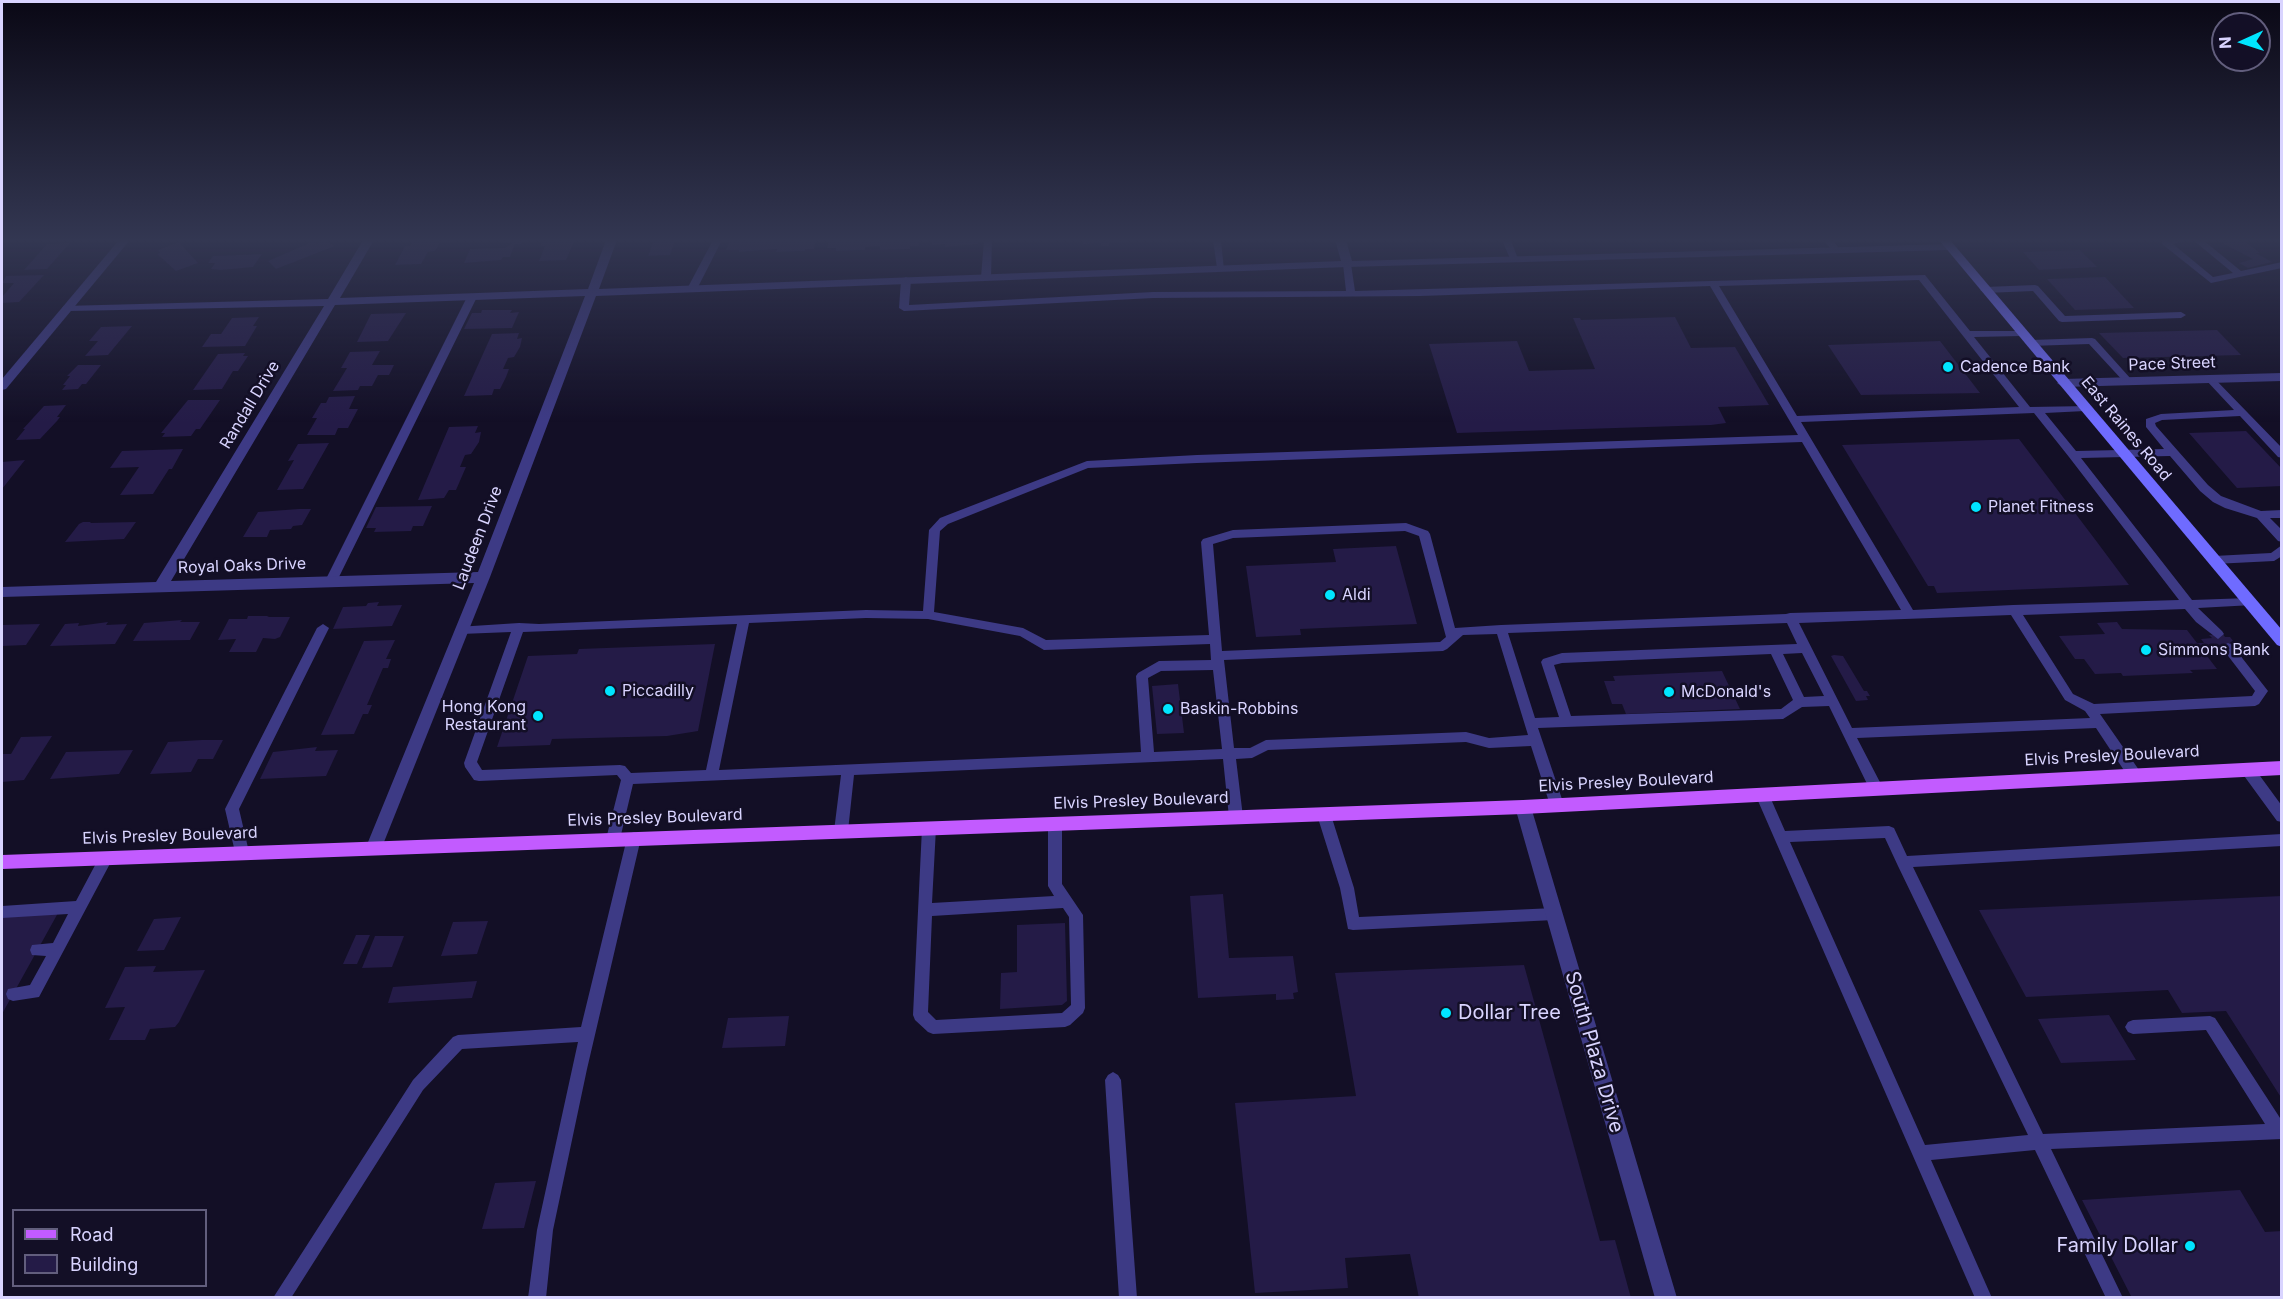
<!DOCTYPE html>
<style>
body{margin:0}
#map{position:relative;width:2283px;height:1299px;overflow:hidden;background:#130f26;font-family:Inter,sans-serif}
canvas{display:block}
.frame{position:absolute;inset:0;border:3px solid #d9d4ff;pointer-events:none}
.legend{position:absolute;left:12px;top:1209px;width:195px;height:78px;box-sizing:border-box;background:#130f26;border:2px solid #625e7d;margin:0;padding:8px 10px;list-style:none;font-size:18px;color:#d9d4ff}
.legend li{display:flex;align-items:center;gap:12px;height:30px}
.legend b{width:30px;border:2px solid #625e7d}
.north{position:absolute;left:2211px;top:12px;width:60px;height:60px;box-sizing:border-box;background:#130f26;border:2px solid #625e7d;border-radius:50%;rotate:267deg;font-size:16px;font-weight:700;line-height:24px;text-align:center;color:#d9d4ff}
.north::after{content:'';display:block;margin:auto;width:21px;height:27px;background:#00e5ff;clip-path:polygon(50% 0,100% 100%,50% 72%,0 100%)}
</style>
<div id="map">
<canvas width="2283" height="1299"></canvas>
<div class="frame"></div>
<ul class="legend">
<li><b style="height:8px;background:#c25bff"></b>Road</li>
<li><b style="height:16px;background:#241b47"></b>Building</li>
</ul>
<div class="north">N</div>
</div>
<script>
const c = document.querySelector('canvas').getContext('2d');
c.lineJoin = 'round';
function fillPath(path, color) {
  c.fillStyle = color;
  c.fill(path, 'evenodd');
}
function shape(rows) {
  const path = new Path2D();
  for (const r of rows) {
    path.moveTo(r[0], r[1]);
    for (let i = 2; i < r.length; i += 2) path.lineTo(r[i], r[i + 1]);
  }
  return path;
}
function trace(path, color, width, dash) {
  c.strokeStyle = color;
  c.lineWidth = width;
  c.lineCap = dash ? 'butt' : 'round';
  c.setLineDash(dash || []);
  c.stroke(path);
}
function drawText(font, color, halo, rows, align = 'center') {
  c.font = font + ' Inter,sans-serif';
  c.lineWidth = 5;
  c.setLineDash([]);
  c.textBaseline = 'middle';
  c.strokeStyle = halo;
  c.fillStyle = color;
  for (const [text, x, y, turn = 0] of rows) {
    c.save();
    c.translate(x, y);
    c.rotate((+turn || 0) * Math.PI / 180);
    c.textAlign = isNaN(turn) ? turn : align;
    if (halo) c.strokeText(text, 0, 0);
    c.fillText(text, 0, 0);
    c.restore();
  }
}
fillPath(shape([
 [324,240,335,246,276,269,268,261,314,241,317,244],
 [413,240,434,240,433,243,453,240,452,242,440,243,435,251,428,252,421,264,395,265,405,246,410,246],
 [503,240,523,240,521,244,515,244,510,257,503,257,501,260,464,263,470,249,505,248,512,243,501,243],
 [543,240,575,240,566,260,539,261,545,246,540,246],
 [654,240,675,240,670,255,648,256],
 [730,240,816,240,814,249,805,249,805,251,776,252,777,249,739,252,739,250,726,250],
 [829,240,919,240,919,246,910,246,910,249,880,250,880,246,865,247,865,250,836,251,836,248,827,248],
 [932,240,978,240,978,244,945,247,945,244,932,245],
 [1083,240,1126,240,1126,242,1109,243,1109,246,1101,246,1101,243,1083,244],
 [2226,240,2246,242,2260,253,2256,253,2272,262,2248,268,2239,263,2253,259,2220,242],
 [179,242,198,263,176,271,157,254,160,253,158,250],
 [70,243,47,269,24,270,47,244],
 [2080,250,2097,267,2039,270,2023,252],
 [262,254,253,267,221,270,211,269,215,263,208,263,213,256],
 [44,275,19,302,2,303,2,297,14,283,2,283,6,276],
 [2105,277,2134,308,2075,310,2047,279],
 [482,310,512,310,510,313,519,312,512,328,464,329,472,313,481,313],
 [406,313,388,341,357,342,371,314],
 [259,317,253,326,257,326,245,346,202,347,211,334,221,334,232,318],
 [1675,317,1691,348,1735,347,1769,405,1718,407,1726,423,1711,425,1457,433,1429,344,1517,341,1529,371,1595,369,1573,318,1580,318,1581,320],
 [132,326,108,355,85,356,98,341,89,341,101,327],
 [2217,330,2241,355,2123,358,2099,333],
 [519,333,517,339,522,338,520,347,514,357,508,358,503,369,509,369,506,377,500,389,494,389,492,395,464,396,492,334],
 [1940,341,1980,393,1861,395,1828,345],
 [380,351,372,365,394,365,389,375,378,375,372,386,360,386,358,390,333,391,347,368,341,368,350,352],
 [245,353,243,356,248,356,238,371,233,371,222,389,193,390,218,354],
 [78,365,101,365,86,384,82,384,78,389,62,390,66,385,63,385,70,376,67,376],
 [355,396,349,409,358,409,348,428,338,428,335,435,307,435,317,418,312,418,321,403,326,403,329,397],
 [188,400,220,400,200,429,196,429,191,436,162,437,165,433,161,433],
 [66,405,57,417,60,417,57,421,40,439,16,440,25,429,23,429,44,406],
 [478,426,475,433,481,432,479,442,471,454,465,455,460,467,466,467,456,490,449,490,444,498,418,500,449,427],
 [2246,431,2282,469,2282,486,2237,488,2189,433],
 [2019,439,2097,542,2129,585,1937,593,1934,586,1928,586,1842,445],
 [329,443,303,489,277,490,294,460,288,461,298,444],
 [183,449,172,469,169,469,153,494,120,495,139,467,110,468,122,451],
 [25,460,2,489,2,462],
 [432,506,423,526,413,526,411,531,374,532,376,528,366,528,376,507],
 [299,509,311,509,302,525,293,526,291,529,270,530,267,537,243,537,258,512],
 [83,522,91,522,90,523,136,522,124,539,65,542,79,524],
 [1396,546,1417,624,1300,629,1301,635,1256,637,1246,566,1336,562,1333,549],
 [379,602,377,606,402,605,392,626,333,629,343,607,366,606,368,603],
 [248,616,269,616,267,617,290,617,280,637,275,639,263,638,256,652,229,652,236,639,218,640,229,619,247,619],
 [182,620,180,622,200,622,190,640,133,641,144,623],
 [108,622,106,625,127,624,115,644,50,646,65,624,79,623,78,626],
 [2117,622,2122,629,2187,630,2197,643,2204,643,2201,639,2212,638,2209,635,2223,634,2225,637,2230,637,2234,642,2230,642,2234,647,2223,648,2226,652,2215,652,2218,656,2207,656,2217,669,2190,670,2193,673,2123,676,2121,673,2095,674,2084,659,2075,659,2059,636,2105,634,2097,623],
 [40,624,26,645,2,646,2,625],
 [395,640,386,659,391,659,388,668,383,668,367,705,372,705,368,714,363,714,354,734,321,735,364,641],
 [715,644,698,731,667,736,552,739,550,745,497,747,528,656,577,654,579,649],
 [1834,655,1843,656,1864,691,1867,691,1870,696,1866,696,1868,700,1856,701,1831,656],
 [1722,671,1740,709,1626,714,1622,704,1612,704,1604,681,1615,681,1613,676],
 [1178,684,1184,733,1157,734,1152,686],
 [52,736,24,780,2,782,2,754,11,754,21,737],
 [202,740,223,740,213,759,198,759,191,772,150,774,168,742],
 [317,747,315,751,338,750,326,776,260,779,273,752],
 [133,750,119,774,50,779,66,752],
 [1223,894,1229,958,1293,956,1298,992,1293,993,1294,999,1276,1000,1276,994,1198,998,1190,896],
 [2282,896,2282,1099,2226,1011,2182,1013,2168,990,2026,997,1979,910],
 [58,913,2,1014,2,915],
 [181,917,164,950,137,951,154,919],
 [488,921,477,954,441,956,453,922],
 [1065,923,1067,1001,1062,1005,1000,1009,1001,973,1017,972,1017,925],
 [356,935,370,935,357,964,343,964],
 [375,936,404,936,392,967,362,968],
 [1524,965,1600,1241,1615,1240,1631,1298,1419,1298,1410,1254,1345,1258,1348,1288,1255,1293,1235,1103,1356,1096,1335,973],
 [156,966,153,972,205,970,179,1022,175,1027,150,1029,145,1040,109,1040,125,1007,105,1008,125,967],
 [477,981,472,998,388,1003,393,987],
 [2109,1015,2136,1060,2061,1063,2038,1019],
 [789,1016,785,1046,722,1048,728,1018],
 [536,1181,524,1228,482,1229,495,1183],
 [2240,1190,2265,1232,2282,1231,2282,1298,2132,1298,2082,1200]
]), '#241b47');
fillPath(shape([
 [713,240,722,240,697,289,692,292,689,291,687,289,713,240],
 [984,240,992,240,991,277,986,280,981,277,984,240],
 [1213,240,1221,240,1224,270,1218,270,1217,268,1213,240],
 [1502,240,1511,240,1518,259,1517,261,1511,261,1502,240],
 [1824,240,1833,240,1840,250,1839,252,1833,252,1824,240],
 [2162,240,2187,240,2173,244,2213,277,2233,273,2193,240,2203,240,2241,271,2282,262,2282,268,2211,283,2162,244,2162,240],
 [1347,261,1351,264,1355,291,1925,275,1970,331,2024,331,2026,333,2021,336,1974,337,2030,407,2089,406,2089,410,2085,411,2045,413,2076,451,2164,449,2146,427,2146,419,2161,414,2234,410,2205,379,2207,377,2213,377,2282,448,2282,458,2278,457,2240,416,2162,420,2155,423,2156,426,2208,485,2221,496,2261,511,2282,510,2282,518,2270,518,2282,530,2282,542,2278,541,2257,518,2225,508,2213,502,2200,491,2170,456,2081,458,2192,600,2249,598,2255,602,2253,605,2198,608,2222,631,2224,634,2218,639,2196,622,2185,609,2023,615,2073,694,2094,704,2252,696,2255,691,2222,648,2224,645,2228,643,2232,645,2268,691,2259,704,2255,706,2100,714,2139,770,2140,774,2139,778,2134,779,2129,778,2096,728,1857,738,1883,788,1881,792,1876,793,1871,792,1829,706,1802,707,1783,719,1538,728,1564,805,1562,809,1557,811,1552,809,1550,805,1531,746,1489,748,1466,742,1268,750,1252,758,1236,759,1243,817,1241,821,1236,823,1231,821,1229,817,1223,759,854,775,848,831,846,835,841,837,836,835,834,831,841,775,633,784,620,839,618,843,613,845,608,843,606,839,621,780,617,775,479,781,474,780,465,767,464,763,511,632,461,634,457,633,455,630,457,627,519,623,539,624,866,610,923,611,929,530,940,518,1087,461,1197,455,1798,435,1710,286,1420,296,1153,298,904,311,899,308,901,280,906,277,911,280,909,305,1153,292,1346,291,1343,264,1347,261],
 [1919,280,2019,407,1797,416,1719,286,1919,280],
 [2034,413,2069,457,2179,600,2013,605,1913,610,1801,422,2034,413],
 [1802,442,1901,610,1790,613,1786,614,1501,625,1455,628,1430,534,1428,531,1406,523,1233,530,1203,539,1201,542,1209,635,1046,640,1023,628,934,612,940,531,948,524,1088,468,1197,463,1802,442],
 [1405,531,1419,536,1446,637,1440,642,1222,651,1213,544,1233,538,1405,531],
 [2011,615,2065,700,2085,711,2090,718,1852,728,1799,623,2011,615],
 [866,618,928,619,1020,636,1044,650,1210,644,1211,660,1159,661,1138,673,1136,676,1141,752,719,770,749,623,866,618],
 [1787,623,1797,644,1562,653,1543,659,1541,662,1559,717,1535,718,1508,633,1787,623],
 [737,624,706,770,631,773,625,766,620,765,482,770,477,762,523,632,737,624],
 [1497,634,1528,735,1489,738,1466,732,1266,740,1250,748,1234,748,1224,660,1443,651,1447,649,1463,635,1497,634],
 [1802,653,1824,696,1804,697,1783,654,1802,653],
 [1771,654,1793,700,1781,709,1571,716,1554,665,1562,663,1771,654],
 [1213,670,1222,749,1154,752,1148,678,1161,671,1213,670],
 [2035,285,2038,286,2065,316,2181,312,2186,315,2181,318,2062,322,2059,321,2033,291,1985,293,1980,290,1985,287,2035,285],
 [472,294,477,297,337,581,331,585,327,584,325,581,467,297,472,294],
 [2092,338,2095,339,2131,379,2131,383,2125,383,2089,344,2030,346,2025,343,2030,340,2092,338],
 [2282,545,2282,556,2274,561,2214,564,2208,560,2214,556,2271,553,2282,545],
 [323,624,329,628,239,809,249,852,247,856,242,858,237,856,235,852,225,809,317,628,323,624],
 [2247,764,2252,765,2282,806,2282,822,2277,821,2242,773,2241,769,2242,765,2247,764],
 [1762,788,1767,790,1785,831,1889,826,1894,828,1907,856,2282,834,2282,846,1913,867,2043,1134,2265,1124,2206,1030,2133,1034,2128,1032,2125,1027,2128,1022,2133,1020,2210,1016,2215,1018,2282,1121,2282,1139,2051,1149,2123,1298,2106,1298,2035,1150,1931,1160,1992,1298,1975,1298,1755,794,1757,790,1762,788],
 [1885,838,1898,866,2028,1135,1925,1145,1790,842,1885,838],
 [1324,809,1329,811,1331,815,1354,888,1359,917,1554,908,1559,910,1561,914,1559,918,1554,920,1353,930,1348,929,1340,888,1317,815,1319,811,1324,809],
 [1055,818,1060,820,1062,824,1062,884,1083,915,1085,1008,1083,1013,1070,1025,1065,1027,933,1034,928,1032,915,1020,913,1015,922,828,924,824,929,822,934,824,936,828,932,903,1054,896,1048,886,1048,824,1050,820,1055,818],
 [1063,908,1069,917,1071,1005,1062,1013,936,1020,928,1012,932,916,1063,908],
 [634,832,639,834,641,838,587,1069,553,1230,546,1298,528,1298,537,1230,578,1042,462,1049,423,1090,291,1298,273,1298,413,1080,453,1037,458,1035,581,1027,627,838,629,834,634,832],
 [106,852,111,854,113,858,39,997,13,1001,8,999,6,994,8,989,30,985,46,956,32,955,30,950,32,945,53,943,68,914,2,918,2,906,76,901,101,854,106,852],
 [1113,1072,1118,1075,1121,1080,1137,1298,1119,1298,1105,1080,1108,1075,1113,1072]
]), '#3d3a85');
fillPath(shape([
 [363,240,374,240,340,298,588,289,606,240,617,240,599,289,1341,261,1335,240,1346,240,1352,261,1950,244,1955,247,1950,250,1347,267,596,296,490,577,380,852,374,854,368,852,366,847,474,583,2,597,2,587,156,582,324,306,68,311,62,308,64,306,328,299,363,240],
 [585,296,478,572,171,581,335,305,585,296],
 [2282,373,2282,381,2063,387,2057,383,2063,379,2282,373],
 [1523,800,1529,802,1531,807,1677,1298,1655,1298,1515,807,1517,802,1523,800]
]), '#3d3a85');
fillPath(shape([
 [119,240,130,240,6,389,2,390,2,379,119,240]
]), '#3d3a85');
fillPath(shape([
 [1939,240,1950,240,2282,630,2282,647,2277,645,1939,240]
]), '#6f6bff');
fillPath(shape([
 [2282,761,2282,775,1523,814,2,869,2,855,1523,800,2282,761]
]), '#c25bff');
const sky = c.createLinearGradient(0, 0, 0, 422);
sky.addColorStop(0, '#0a0815');
sky.addColorStop(0.57, '#333752');
sky.addColorStop(1, '#33375200');
c.fillStyle = sky;
c.fillRect(0, 0, 2283, 422);
for (const [x, y, r, color] of [
 [1948,367,6,"#00e5ff"],
 [1976,507,6,"#00e5ff"],
 [1330,595,6,"#00e5ff"],
 [2146,650,6,"#00e5ff"],
 [610,691,6,"#00e5ff"],
 [1669,692,6,"#00e5ff"],
 [1168,709,6,"#00e5ff"],
 [538,716,6,"#00e5ff"],
 [1446,1013,6,"#00e5ff"],
 [2190,1246,6,"#00e5ff"]
]) {
  const dot = new Path2D();
  dot.arc(x, y, r, 0, 2 * Math.PI);
  c.fillStyle = color;
  c.fill(dot);
  trace(dot, '#130f26', 2);
}
drawText('16px', '#d9d4ff', '#130f26', [
 ["Pace Street",2172,364,-2],
 ["Randall Drive",250,405,-59],
 ["East Raines Road",2126,429,50],
 ["Laudeen Drive",478,538,-69],
 ["Royal Oaks Drive",242,566,-2],
 ["Elvis Presley Boulevard",2112,756,-3],
 ["Elvis Presley Boulevard",1626,782,-3],
 ["Elvis Presley Boulevard",1141,801,-2],
 ["Elvis Presley Boulevard",655,818,-2],
 ["Elvis Presley Boulevard",170,836,-2]
]);
drawText('16px', '#d9d4ff', '#130f26', [
 ["Cadence Bank",1960,367],
 ["Planet Fitness",1988,507],
 ["Aldi",1342,595],
 ["Simmons Bank",2158,650],
 ["Piccadilly",622,691],
 ["McDonald's",1681,692],
 ["Hong Kong",526,707,"right"],
 ["Restaurant",526,725,"right"],
 ["Baskin-Robbins",1180,709]
], 'left');
drawText('20px', '#d9d4ff', '#130f26', [
 ["Dollar Tree",1458,1013],
 ["Family Dollar",2178,1246,"right"]
], 'left');
drawText('20px', '#d9d4ff', '#130f26', [
 ["South Plaza Drive",1594,1052,74]
]);
</script>
